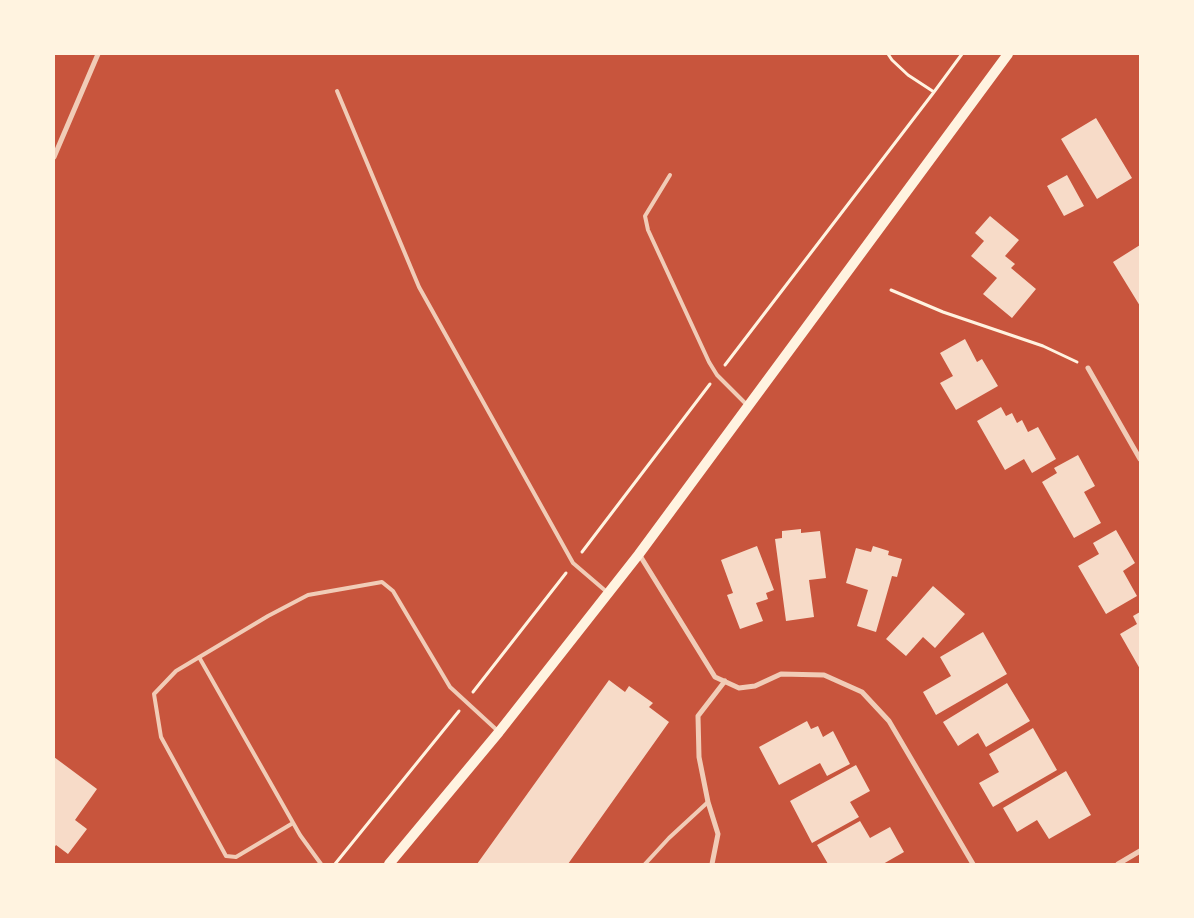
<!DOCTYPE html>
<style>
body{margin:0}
#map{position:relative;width:1194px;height:918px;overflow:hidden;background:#c8553d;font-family:Manrope,sans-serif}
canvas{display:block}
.frame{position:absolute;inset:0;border:55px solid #fff3e0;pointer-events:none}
</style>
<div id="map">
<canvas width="1194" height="918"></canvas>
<div class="frame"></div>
</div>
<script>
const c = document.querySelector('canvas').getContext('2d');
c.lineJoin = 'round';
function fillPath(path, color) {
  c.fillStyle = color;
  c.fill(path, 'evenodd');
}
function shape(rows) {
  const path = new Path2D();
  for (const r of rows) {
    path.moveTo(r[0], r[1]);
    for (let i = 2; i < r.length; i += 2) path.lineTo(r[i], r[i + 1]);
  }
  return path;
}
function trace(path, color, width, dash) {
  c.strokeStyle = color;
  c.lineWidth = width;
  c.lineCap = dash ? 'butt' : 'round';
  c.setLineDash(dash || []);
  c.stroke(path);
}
fillPath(shape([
 [1096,118,1132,178,1097,199,1061,139],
 [1067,175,1084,206,1064,216,1047,186],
 [990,216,1019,240,1005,256,1015,264,1011,268,1036,289,1012,318,983,294,997,278,971,256,984,241,975,233],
 [1140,245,1140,306,1113,262],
 [965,339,977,362,982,359,998,386,956,410,940,383,953,376,940,353],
 [1001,407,1006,416,1012,413,1017,423,1022,420,1028,432,1038,427,1056,459,1032,473,1024,459,1005,470,977,421],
 [1078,455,1095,486,1084,492,1101,523,1074,538,1042,482,1057,473,1054,468],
 [801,529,801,533,820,531,826,578,809,580,814,617,786,621,775,539,782,538,782,531],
 [1116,530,1135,563,1123,571,1137,596,1106,614,1078,566,1099,554,1093,543],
 [757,546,774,590,766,593,768,599,756,603,763,621,740,629,727,595,733,593,721,560],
 [873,546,889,551,888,555,902,559,897,577,892,576,876,632,857,626,868,590,846,583,856,548,871,552],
 [933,586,965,614,935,648,923,637,906,656,886,639],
 [1140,612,1140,669,1120,634,1137,624,1133,616],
 [983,632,1007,674,936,715,923,692,951,676,940,657],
 [609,680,625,692,629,686,653,703,649,707,669,722,568,864,477,864],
 [1007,683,1030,721,986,747,978,733,958,746,943,722],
 [807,721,811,729,818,726,823,737,833,731,850,764,827,776,820,763,779,785,759,747],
 [1033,728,1057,770,993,807,979,783,999,772,989,754],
 [54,757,97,789,75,820,87,829,68,854,56,845,54,848],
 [856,765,870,791,850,802,859,817,812,843,790,801],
 [1066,771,1091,815,1049,839,1037,820,1017,832,1003,808],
 [860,821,870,838,890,827,904,852,883,864,828,864,817,845]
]), '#f7dbc8');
trace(shape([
 [888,54,892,60,908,75,934,92],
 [891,290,943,312,1043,346,1077,362],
 [725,365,934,92,962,54],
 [582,552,710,384],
 [473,692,566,573],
 [335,864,459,711]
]), '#fff3e0', 3);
trace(shape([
 [337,91,419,287,573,563,608,593],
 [670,175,645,216,648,230,709,362,717,375,748,406],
 [199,657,300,835,321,864],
 [293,823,236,857,226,856,161,737,154,694,176,671,268,616,308,595,382,582,393,591,450,687,499,732],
 [645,864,669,838,708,802]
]), '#f1ccb7', 4);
trace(shape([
 [54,157,98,54],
 [1088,368,1140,459],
 [639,554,715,677,739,688,755,686,781,674,824,675,862,692,889,721,973,864],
 [712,864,718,834,708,802,699,757,698,716,725,681],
 [1118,864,1140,851]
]), '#f1ccb7', 5);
trace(shape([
 [389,864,499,732,639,554,1008,54]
]), '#fff3e0', 10);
</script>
